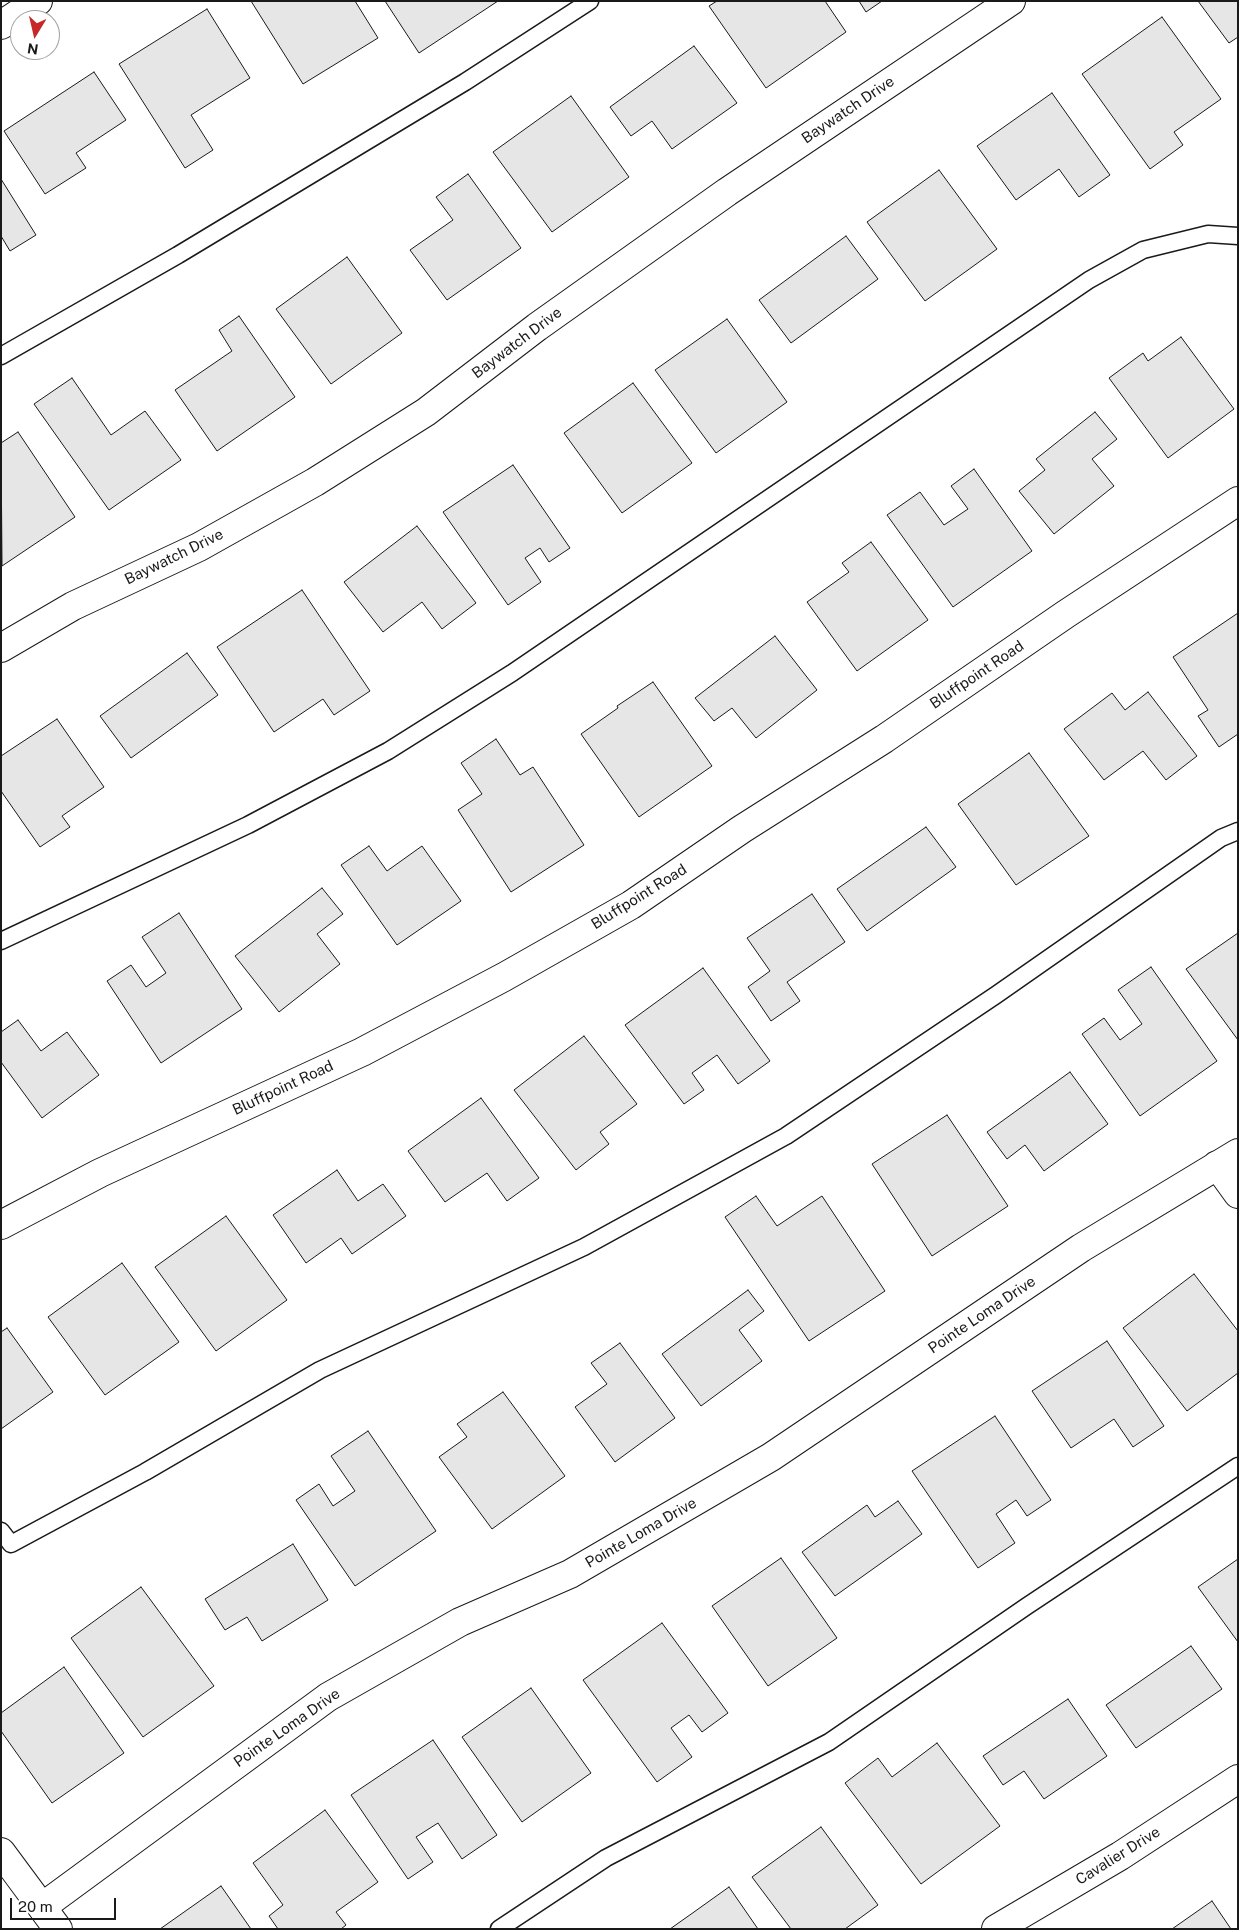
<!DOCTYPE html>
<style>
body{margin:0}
#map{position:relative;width:1239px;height:1930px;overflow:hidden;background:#fff;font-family:"Public Sans",sans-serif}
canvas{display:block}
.frame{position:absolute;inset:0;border:2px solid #1a1a1a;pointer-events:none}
.north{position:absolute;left:10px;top:10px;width:50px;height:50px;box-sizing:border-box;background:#fff;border:1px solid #a3a3a3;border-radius:50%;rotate:189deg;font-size:14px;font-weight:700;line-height:20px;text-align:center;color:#1a1a1a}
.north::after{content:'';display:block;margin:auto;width:18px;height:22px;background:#c62828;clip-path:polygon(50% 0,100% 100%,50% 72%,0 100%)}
.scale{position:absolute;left:10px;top:1898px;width:106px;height:22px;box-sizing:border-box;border:2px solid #1a1a1a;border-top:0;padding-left:6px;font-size:15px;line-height:18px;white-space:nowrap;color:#1a1a1a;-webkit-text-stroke:4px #fff;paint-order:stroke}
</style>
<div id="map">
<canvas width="1239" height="1930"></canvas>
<div class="frame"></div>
<div class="north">N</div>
<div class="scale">20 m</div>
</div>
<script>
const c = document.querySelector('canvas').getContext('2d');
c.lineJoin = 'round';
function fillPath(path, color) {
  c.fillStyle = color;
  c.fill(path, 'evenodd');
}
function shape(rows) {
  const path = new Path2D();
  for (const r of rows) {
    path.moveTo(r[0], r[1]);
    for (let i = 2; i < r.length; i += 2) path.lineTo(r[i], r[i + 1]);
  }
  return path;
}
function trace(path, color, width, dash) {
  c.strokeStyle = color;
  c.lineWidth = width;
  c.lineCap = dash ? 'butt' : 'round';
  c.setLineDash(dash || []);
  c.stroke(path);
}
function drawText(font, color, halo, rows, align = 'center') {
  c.font = font + ' "Public Sans",sans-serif';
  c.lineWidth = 4;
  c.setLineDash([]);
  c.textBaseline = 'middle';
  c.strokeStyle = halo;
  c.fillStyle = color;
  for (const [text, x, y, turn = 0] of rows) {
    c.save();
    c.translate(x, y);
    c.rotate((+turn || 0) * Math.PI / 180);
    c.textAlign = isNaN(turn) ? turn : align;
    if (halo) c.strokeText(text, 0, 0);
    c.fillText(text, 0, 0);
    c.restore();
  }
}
const building = shape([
 [251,1,355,1,378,38,303,84,251,1],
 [385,1,498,1,419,53,385,1],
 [717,1,825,1,846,32,766,88,709,6,717,1],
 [859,1,882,1,866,12,859,1],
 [1198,1,1238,1,1238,37,1229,43,1198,1],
 [207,9,250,78,191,115,213,150,185,168,119,64,207,9],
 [1162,17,1221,99,1174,132,1183,145,1150,169,1082,74,1162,17],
 [694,46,737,103,672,149,652,121,631,136,610,107,694,46],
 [94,72,126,120,76,153,86,168,45,194,4,131,94,72],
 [1052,93,1110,175,1079,197,1059,169,1016,200,977,146,1052,93],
 [571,96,629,177,552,232,493,152,571,96],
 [939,170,997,249,925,301,867,222,939,170],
 [468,174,521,248,447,300,410,250,453,220,436,197,468,174],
 [1,179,36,235,10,251,1,236,1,179],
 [846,236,878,279,791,343,759,300,846,236],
 [347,257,402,333,331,384,276,309,347,257],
 [239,316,295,397,217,451,175,390,232,351,219,330,239,316],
 [727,319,787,402,716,453,655,370,727,319],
 [1181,337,1234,409,1168,458,1109,378,1143,353,1148,361,1181,337],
 [72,378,111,435,145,411,181,460,109,510,34,404,72,378],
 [633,383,692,463,622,513,564,433,633,383],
 [1095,412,1117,439,1092,459,1114,486,1054,534,1019,491,1045,470,1036,459,1095,412],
 [18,432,75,517,2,566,1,443,18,432],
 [513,465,570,548,549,562,540,548,525,558,541,582,508,605,443,512,513,465],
 [974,469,1032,551,953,607,887,515,920,492,944,525,968,509,951,486,974,469],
 [417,526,476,603,442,629,422,602,383,632,344,582,417,526],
 [871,542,928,620,857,671,807,602,849,572,842,563,871,542],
 [302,590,370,691,334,715,323,699,274,732,217,647,302,590],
 [1238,613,1238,734,1219,747,1198,716,1208,710,1173,657,1238,613],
 [775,636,817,690,756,738,732,708,714,721,695,698,775,636],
 [187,653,218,695,131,758,100,716,187,653],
 [653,682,712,766,639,817,581,734,618,708,617,706,653,682],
 [1148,692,1197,756,1166,780,1143,751,1104,780,1064,729,1112,693,1125,710,1148,692],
 [57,719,104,787,62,816,70,827,40,847,1,791,1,756,57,719],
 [496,739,520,775,533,767,584,845,511,892,458,810,482,794,461,763,496,739],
 [1029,753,1089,836,1016,885,958,804,1029,753],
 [926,827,956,867,867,931,837,889,926,827],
 [369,846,387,871,422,846,461,901,397,945,341,865,369,846],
 [322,888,343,914,317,934,340,964,279,1012,235,956,322,888],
 [812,894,845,942,787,982,800,1001,771,1021,748,987,770,971,747,938,812,894],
 [179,913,242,1009,161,1063,107,981,131,965,146,987,166,973,142,937,179,913],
 [1238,933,1238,1040,1186,969,1238,933],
 [1151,967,1217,1061,1140,1116,1082,1034,1104,1018,1120,1040,1142,1024,1118,990,1151,967],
 [703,968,770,1061,738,1084,717,1055,692,1073,704,1090,684,1104,625,1025,703,968],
 [18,1020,41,1051,67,1032,99,1075,42,1118,1,1062,1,1032,18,1020],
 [584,1036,637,1104,600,1132,609,1144,576,1170,514,1090,584,1036],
 [1070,1072,1108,1124,1044,1171,1025,1145,1007,1159,987,1132,1070,1072],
 [481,1098,539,1178,507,1201,487,1173,445,1202,408,1151,481,1098],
 [947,1115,1008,1206,932,1256,872,1164,947,1115],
 [337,1170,358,1201,383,1184,406,1216,352,1254,341,1238,306,1263,273,1215,337,1170],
 [756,1196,777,1226,822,1196,885,1291,809,1341,725,1217,756,1196],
 [226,1216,287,1300,216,1351,155,1267,226,1216],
 [122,1263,179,1342,105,1395,48,1317,122,1263],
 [1194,1274,1238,1331,1238,1373,1187,1411,1123,1328,1194,1274],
 [748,1290,764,1311,739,1330,762,1361,701,1406,662,1354,748,1290],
 [7,1328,53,1392,1,1429,1,1332,7,1328],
 [1107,1341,1164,1426,1133,1447,1114,1419,1071,1448,1032,1391,1107,1341],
 [620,1343,675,1418,615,1462,575,1407,607,1384,591,1363,620,1343],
 [503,1392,565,1476,492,1529,439,1457,467,1437,457,1424,503,1392],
 [995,1416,1051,1500,1027,1516,1016,1500,996,1514,1015,1543,978,1568,912,1471,995,1416],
 [368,1431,436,1531,355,1586,296,1500,319,1484,333,1506,355,1491,331,1456,368,1431],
 [898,1501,922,1534,835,1596,802,1552,867,1505,875,1517,898,1501],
 [293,1544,328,1600,262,1641,247,1617,225,1630,205,1599,293,1544],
 [781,1558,837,1638,768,1686,712,1606,781,1558],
 [1238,1559,1238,1642,1198,1587,1238,1559],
 [141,1587,214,1686,143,1737,71,1638,141,1587],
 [662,1623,728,1713,702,1732,689,1715,671,1728,692,1757,657,1782,583,1680,662,1623],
 [1191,1646,1222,1689,1136,1748,1106,1705,1191,1646],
 [64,1667,124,1753,52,1803,1,1731,1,1713,64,1667],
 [531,1688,591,1773,522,1822,462,1737,531,1688],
 [1068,1699,1107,1756,1044,1799,1024,1771,1003,1785,983,1756,1068,1699],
 [433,1740,497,1835,462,1859,438,1823,416,1837,433,1862,408,1879,351,1795,433,1740],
 [937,1743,1000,1826,921,1884,845,1783,878,1758,892,1777,937,1743],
 [325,1810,378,1882,336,1912,346,1925,341,1929,278,1929,269,1916,283,1905,253,1863,325,1810],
 [821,1827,878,1905,845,1929,791,1929,752,1877,821,1827],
 [221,1886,251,1929,160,1929,221,1886],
 [729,1887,758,1929,670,1929,694,1912,729,1887],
 [1212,1901,1231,1929,1172,1929,1212,1901]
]);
fillPath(building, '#e6e6e6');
trace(building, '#1a1a1a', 1);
const service = shape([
 [1,356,178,255,465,82,590,1],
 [1,941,248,825,388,751,512,673,1089,280,1143,250,1208,234,1238,236],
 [1,1531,11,1544,145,1472,320,1370,584,1247,786,1136,996,995,1221,838,1238,831],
 [499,1929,606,1858,829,1742,1027,1606,1238,1466]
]);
const minor = shape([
 [1,25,38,1],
 [1,648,73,606,199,547,315,482,426,412,537,327,727,192,1011,1],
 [1217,1165,1238,1194],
 [1,1225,100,1173,362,1052,504,977,631,905,742,829,884,739,1066,614,1238,501],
 [42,1907,328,1697,460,1622,570,1574,771,1457,1081,1248,1238,1153],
 [996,1929,1120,1856,1238,1779]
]);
const tertiary = shape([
 [1,1852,58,1929]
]);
trace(service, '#1a1a1a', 19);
trace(minor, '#1a1a1a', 30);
trace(tertiary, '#1a1a1a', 30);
trace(service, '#fff', 16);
trace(minor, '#fff', 28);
trace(tertiary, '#fff', 28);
drawText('15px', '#1a1a1a', '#fff', [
 ["Baywatch Drive",848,110,-34],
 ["Baywatch Drive",517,343,-37],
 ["Baywatch Drive",174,557,-26],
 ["Bluffpoint Road",977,675,-34],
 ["Bluffpoint Road",639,897,-32],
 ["Bluffpoint Road",283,1088,-25],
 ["Pointe Loma Drive",982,1315,-34],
 ["Pointe Loma Drive",641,1533,-30],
 ["Pointe Loma Drive",287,1728,-35],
 ["Cavalier Drive",1118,1856,-32]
]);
</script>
